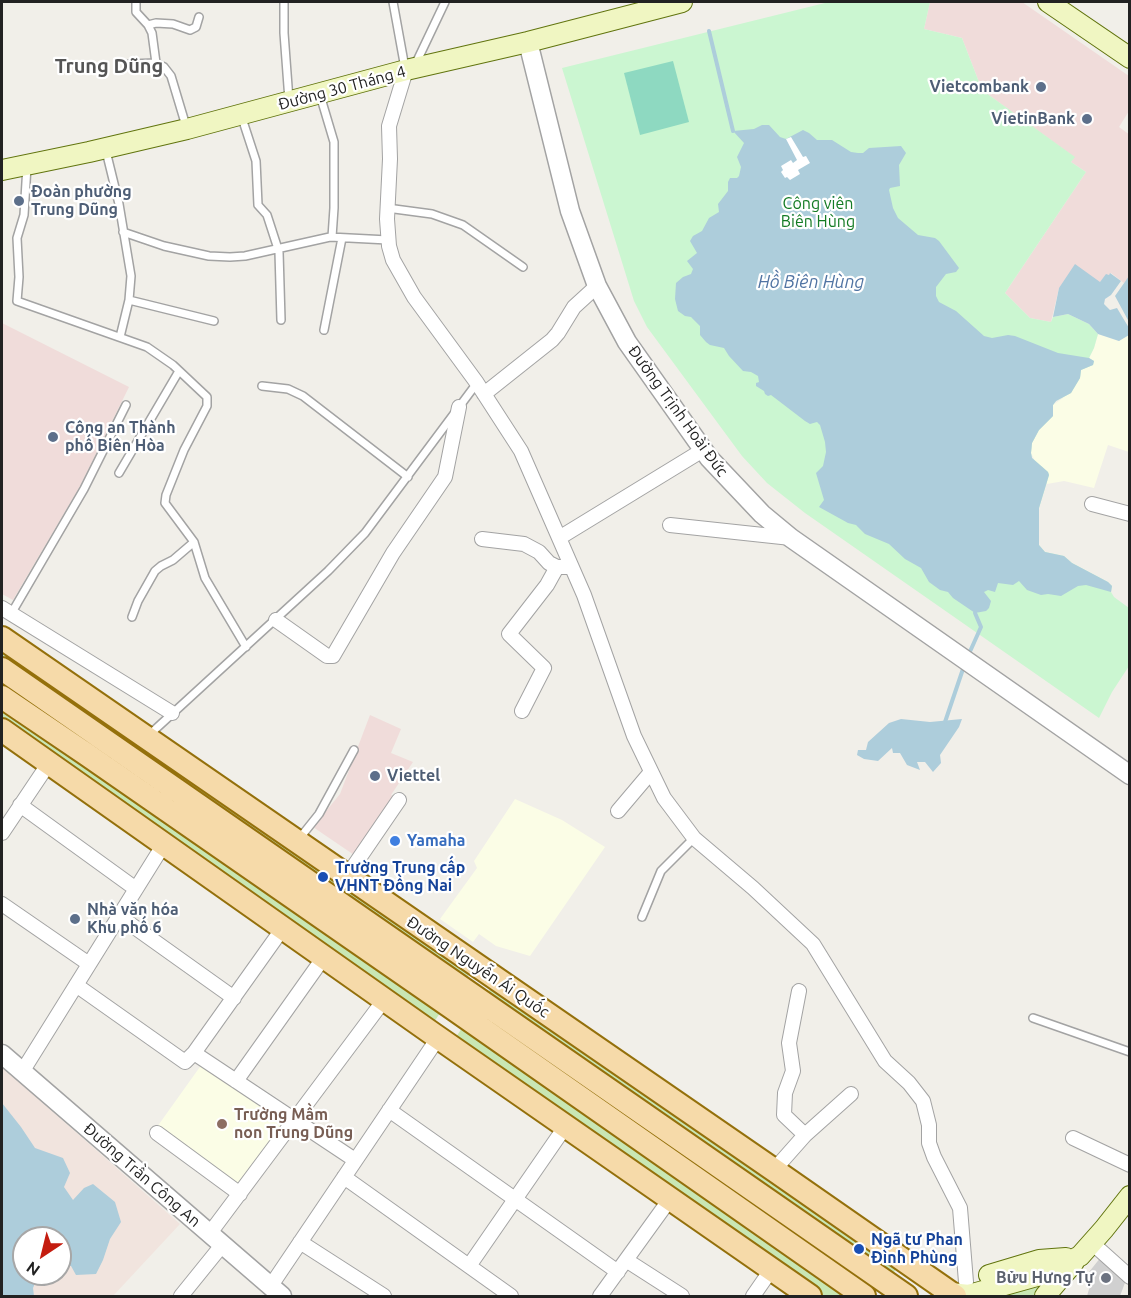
<!DOCTYPE html>
<meta charset="utf-8">
<style>
body{margin:0}
#map{position:relative;width:1131px;height:1298px;overflow:hidden;background:#f1efe9;font-family:Ubuntu,sans-serif}
canvas{display:block}
.frame{position:absolute;inset:0;border:3px solid #222;pointer-events:none}
.north{position:absolute;left:12px;top:1226px;width:60px;height:60px;box-sizing:border-box;background:#fff;border:2px solid #a7a7a7;border-radius:50%;rotate:215deg;font-size:16px;font-weight:700;line-height:24px;text-align:center;color:#222}
.north::after{content:'';display:block;margin:auto;width:21px;height:27px;background:#c41c0f;clip-path:polygon(50% 0,100% 100%,50% 72%,0 100%)}
</style>
<div id="map">
<canvas width="1131" height="1298"></canvas>
<div class="frame"></div>
<div class="north">N</div>
</div>
<script>
const c = document.querySelector('canvas').getContext('2d');
c.lineJoin = 'round';
function fillPath(path, color) {
  c.fillStyle = color;
  c.fill(path, 'evenodd');
}
function shape(rows) {
  const path = new Path2D();
  for (const r of rows) {
    path.moveTo(r[0], r[1]);
    for (let i = 2; i < r.length; i += 2) path.lineTo(r[i], r[i + 1]);
  }
  return path;
}
function trace(path, color, width, dash) {
  c.strokeStyle = color;
  c.lineWidth = width;
  c.lineCap = dash ? 'butt' : 'round';
  c.setLineDash(dash || []);
  c.stroke(path);
}
function drawText(font, color, halo, rows, align = 'center') {
  c.font = font + ' Ubuntu,sans-serif';
  c.lineWidth = 4.5;
  c.setLineDash([]);
  c.textBaseline = 'middle';
  c.strokeStyle = halo;
  c.fillStyle = color;
  for (const [text, x, y, turn = 0] of rows) {
    c.save();
    c.translate(x, y);
    c.rotate((+turn || 0) * Math.PI / 180);
    c.textAlign = isNaN(turn) ? turn : align;
    if (halo) c.strokeText(text, 0, 0);
    c.fillText(text, 0, 0);
    c.restore();
  }
}
fillPath(shape([
 [930,2,1022,2,1129,76,1129,111,1119,127,1130,135,1130,276,1124,283,1111,273,1100,282,1059,288,1051,322,1030,318,1005,293,1086,172,1071,162,1074,157,982,90,962,38,924,29],
 [2,323,129,387,79,488,13,600,2,594],
 [370,715,401,729,391,753,413,762,391,795,400,801,360,859,313,827,340,794]
]), '#f0dcda');
fillPath(shape([
 [1098,334,1119,341,1129,335,1129,452,1108,445,1094,488,1064,481,1047,484,1031,453,1032,443,1039,430,1053,416,1053,405,1063,398,1080,378,1081,370,1085,367,1094,348],
 [515,799,562,820,605,847,530,956,496,946,479,934,473,942,440,919,477,868,474,861],
 [202,1064,288,1121,239,1187,157,1127]
]), '#fbfde6');
fillPath(shape([
 [1101,1257,1126,1280,1120,1296,1087,1296,1092,1279,1085,1277]
]), '#d0d0d0');
fillPath(shape([
 [2,1067,180,1224,113,1296,2,1296],
 [24,1238,60,1238,60,1274,24,1274]
]), '#f1e4de');
fillPath(shape([
 [2,647,471,972,465,980,2,660],
 [2,706,442,1010,432,1025,2,721],
 [492,986,898,1266,891,1277,486,995],
 [464,1025,851,1296,823,1296,454,1040],
 [1047,1282,1035,1296,990,1296]
]), '#c9e7b4');
fillPath(shape([
 [829,2,930,2,924,29,962,38,982,90,1075,157,1071,162,1086,172,1005,293,1030,318,1051,322,1053,317,1068,314,1089,324,1098,334,1094,348,1089,358,1094,361,1093,365,1081,370,1080,378,1071,393,1056,401,1053,405,1053,416,1039,430,1032,443,1031,453,1032,458,1048,472,1049,475,1039,508,1039,545,1045,552,1064,556,1072,563,1108,582,1112,586,1111,592,1114,597,1129,608,1129,666,1112,692,1099,718,805,513,767,483,742,456,647,327,634,301,562,68]
]), '#cbf6d1');
fillPath(shape([
 [673,61,689,122,640,135,624,73]
]), '#8ed9c1');
fillPath(shape([
 [762,125,769,125,780,137,786,139,803,130,809,133,817,140,832,140,851,152,858,153,863,153,869,148,901,146,906,153,899,165,900,186,890,188,889,190,893,208,898,218,918,235,935,238,939,241,959,268,956,272,946,274,936,287,936,296,939,302,956,311,984,336,992,338,1008,335,1015,336,1058,353,1089,358,1094,361,1093,365,1081,370,1080,378,1071,393,1056,401,1053,405,1053,416,1039,430,1032,443,1031,453,1032,458,1048,472,1049,475,1039,508,1039,545,1045,552,1064,556,1072,563,1108,582,1112,586,1111,592,1086,585,1078,586,1061,596,1048,594,1041,595,1027,590,1019,581,1013,585,998,583,995,592,988,590,984,592,991,601,989,608,986,611,975,613,953,598,948,592,940,590,929,582,921,568,905,559,889,544,865,534,856,525,848,523,819,507,824,500,816,473,823,466,826,452,825,442,820,425,817,422,810,424,805,421,771,395,768,396,765,394,764,391,756,386,756,383,759,382,758,376,751,372,743,371,729,356,724,348,710,345,706,342,700,335,700,326,691,317,685,316,678,311,675,299,676,283,683,277,691,274,693,269,687,261,697,253,690,241,693,236,702,231,709,218,719,212,718,204,728,191,728,182,730,178,737,178,739,176,741,167,737,157,744,143,733,131,754,129],
 [1075,264,1100,282,1106,274,1109,275,1110,273,1121,281,1111,295,1105,299,1104,304,1110,310,1117,308,1129,328,1129,335,1119,341,1098,334,1089,324,1068,314,1053,317,1059,288],
 [1129,276,1129,322,1115,296],
 [901,719,930,722,962,719,959,727,940,755,941,763,933,772,925,762,917,762,920,770,907,765,900,753,893,753,892,748,878,761,864,759,857,755,858,750,866,750,868,742,889,723],
 [2,1103,21,1127,35,1148,63,1158,70,1173,64,1187,73,1200,84,1188,93,1184,115,1202,121,1222,110,1239,103,1260,96,1274,76,1275,71,1266,60,1265,60,1238,24,1238,24,1274,39,1274,33,1288,34,1296,2,1296]
]), '#adcddb');
fillPath(shape([
 [791,137,803,157,806,156,810,163,798,170,800,174,790,180,787,177,785,178,781,172,783,170,781,166,791,160,793,163,797,160,786,139]
]), '#fff');
trace(shape([
 [709,31,733,131],
 [968,656,981,627,975,613],
 [945,722,964,666]
]), '#adcddb', 4);
const service = shape([
 [136,2,136,12,148,25,152,33,156,63],
 [284,2,284,33,289,100],
 [393,2,405,68],
 [148,25,156,23,173,24,190,30,196,27,199,17],
 [416,63,445,2],
 [129,64,156,63,164,67,171,76,186,126],
 [320,95,334,142,334,208,332,237],
 [241,115,256,161,258,205,267,215,279,252,281,320],
 [106,151,119,204,131,276,129,300,120,337],
 [27,166,24,215,17,238,19,277,17,301,147,347,173,365,207,397,207,406,184,450,166,495,165,503,194,542,205,578,246,647],
 [387,208,432,214,463,225,523,267],
 [123,232,164,246,209,256,230,257,245,256,330,237,388,240],
 [129,300,214,321],
 [324,330,342,238],
 [262,386,288,389,303,396,408,477],
 [119,473,179,371],
 [11,614,84,489,126,405],
 [132,617,138,601,155,571,161,566,173,560,194,542],
 [149,735,328,571,365,533,477,383],
 [299,839,319,814,354,750],
 [642,917,661,871,694,838],
 [1033,1018,1130,1052]
]);
const minor = shape([
 [406,70,389,126,390,159,387,219,389,246,393,260,414,297,477,383,521,451,584,595,634,736,664,798,694,838,753,888,813,944,885,1061,909,1083,923,1101,929,1125,929,1143,934,1157,960,1208,966,1282],
 [484,394,552,340,558,333,574,307,597,286],
 [1092,504,1130,514],
 [670,525,791,538],
 [559,538,703,450],
 [482,539,524,544,539,552,549,563,557,567,566,567],
 [2,608,172,713],
 [276,620,327,656,333,656,393,553,445,477,459,407],
 [522,711,544,668,509,634,547,585,557,567],
 [20,805,136,889],
 [618,811,651,772],
 [2,833,49,763],
 [347,876,399,800],
 [2,904,89,964],
 [119,916,234,998],
 [76,985,185,1062,194,1053,283,928],
 [799,991,789,1043,793,1071,785,1093,784,1115,805,1135],
 [194,1053,355,1160],
 [22,1072,164,844],
 [236,1081,324,957],
 [389,1110,618,1272],
 [157,1133,240,1194],
 [1073,1138,1130,1165],
 [774,1170,805,1135,851,1094],
 [344,1177,511,1296],
 [210,1233,384,1000],
 [300,1242,384,1296],
 [1092,1243,1130,1277],
 [626,1260,682,1296],
 [469,1266,565,1127],
 [270,1287,438,1038],
 [181,1296,223,1244],
 [600,1296,670,1199],
 [753,1296,771,1270]
]);
const tertiary = shape([
 [528,42,570,211,597,286,627,342,709,458,762,514,791,538,1130,775],
 [2,1054,282,1296]
]);
const secondary = shape([
 [1048,2,1130,58],
 [2,170,89,152,187,129,406,70,528,42,682,2],
 [989,1275,1039,1260,1066,1258],
 [950,1293,969,1295,1044,1274,1080,1256,1104,1229,1130,1196],
 [1045,1296,1074,1262]
]);
const primary = shape([
 [2,638,774,1170,955,1296],
 [2,669,906,1296],
 [2,697,86,754,451,1007,864,1296],
 [2,730,433,1034,810,1296]
]);
trace(service, '#a3a3a3', 10);
trace(minor, '#a3a3a3', 16);
trace(tertiary, '#a3a3a3', 21);
trace(secondary, '#61740e', 22);
trace(primary, '#94700b', 26);
trace(service, '#fff', 7);
trace(minor, '#fff', 14);
trace(tertiary, '#fff', 18);
trace(secondary, '#f0f6c2', 20);
trace(primary, '#f6daa9', 22);
for (const [x, y, r, color] of [
 [1041,87,6,"#5c6f8a"],
 [1087,119,6,"#5c6f8a"],
 [19,201,6,"#5c6f8a"],
 [53,437,6,"#5c6f8a"],
 [375,776,6,"#5c6f8a"],
 [395,841,6,"#3f7fe0"],
 [323,877,6,"#1a4fb4"],
 [75,919,6,"#5c6f8a"],
 [222,1124,6,"#8d6e63"],
 [859,1249,6,"#1a4fb4"],
 [1106,1278,6,"#6b7280"]
]) {
  const dot = new Path2D();
  dot.arc(x, y, r, 0, 2 * Math.PI);
  c.fillStyle = color;
  c.fill(dot);
  trace(dot, '#fff', 2);
}
drawText('bold 16px', '#4e5e75', '#fff', [
 ["Vietcombank",1029,87,"right"],
 ["VietinBank",1075,119,"right"],
 ["Đoàn phường",31,192],
 ["Trung Dũng",31,210],
 ["Công an Thành",65,428],
 ["phố Biên Hòa",65,446],
 ["Viettel",387,776],
 ["Nhà văn hóa",87,910],
 ["Khu phố 6",87,928]
], 'left');
drawText('16px', '#222', '#fff', [
 ["Đường 30 Tháng 4",342,88,-15],
 ["Đường Trịnh Hoài Đức",678,411,54],
 ["Đường Nguyễn Ái Quốc",478,967,34],
 ["Đường Trần Công An",142,1175,41]
]);
drawText('16px', '#147b24', '#fff', [
 ["Công viên",818,204],
 ["Biên Hùng",818,222]
]);
drawText('bold 16px', '#366cbe', '#fff', [
 ["Yamaha",407,841]
], 'left');
drawText('bold 16px', '#164399', '#fff', [
 ["Trường Trung cấp",335,868],
 ["VHNT Đồng Nai",335,886],
 ["Ngã tư Phan",871,1240],
 ["Đình Phùng",871,1258]
], 'left');
drawText('bold 16px', '#785e54', '#fff', [
 ["Trường Mầm",234,1115],
 ["non Trung Dũng",234,1133]
], 'left');
drawText('bold 16px', '#5b616d', '#fff', [
 ["Bửu Hưng Tự",1094,1278]
], 'right');
drawText('italic 18px', '#5174a3', '#fff', [
 ["Hồ Biên Hùng",811,282]
]);
drawText('bold 20px', '#555', '#fff', [
 ["Trung Dũng",109,66]
]);
</script>
